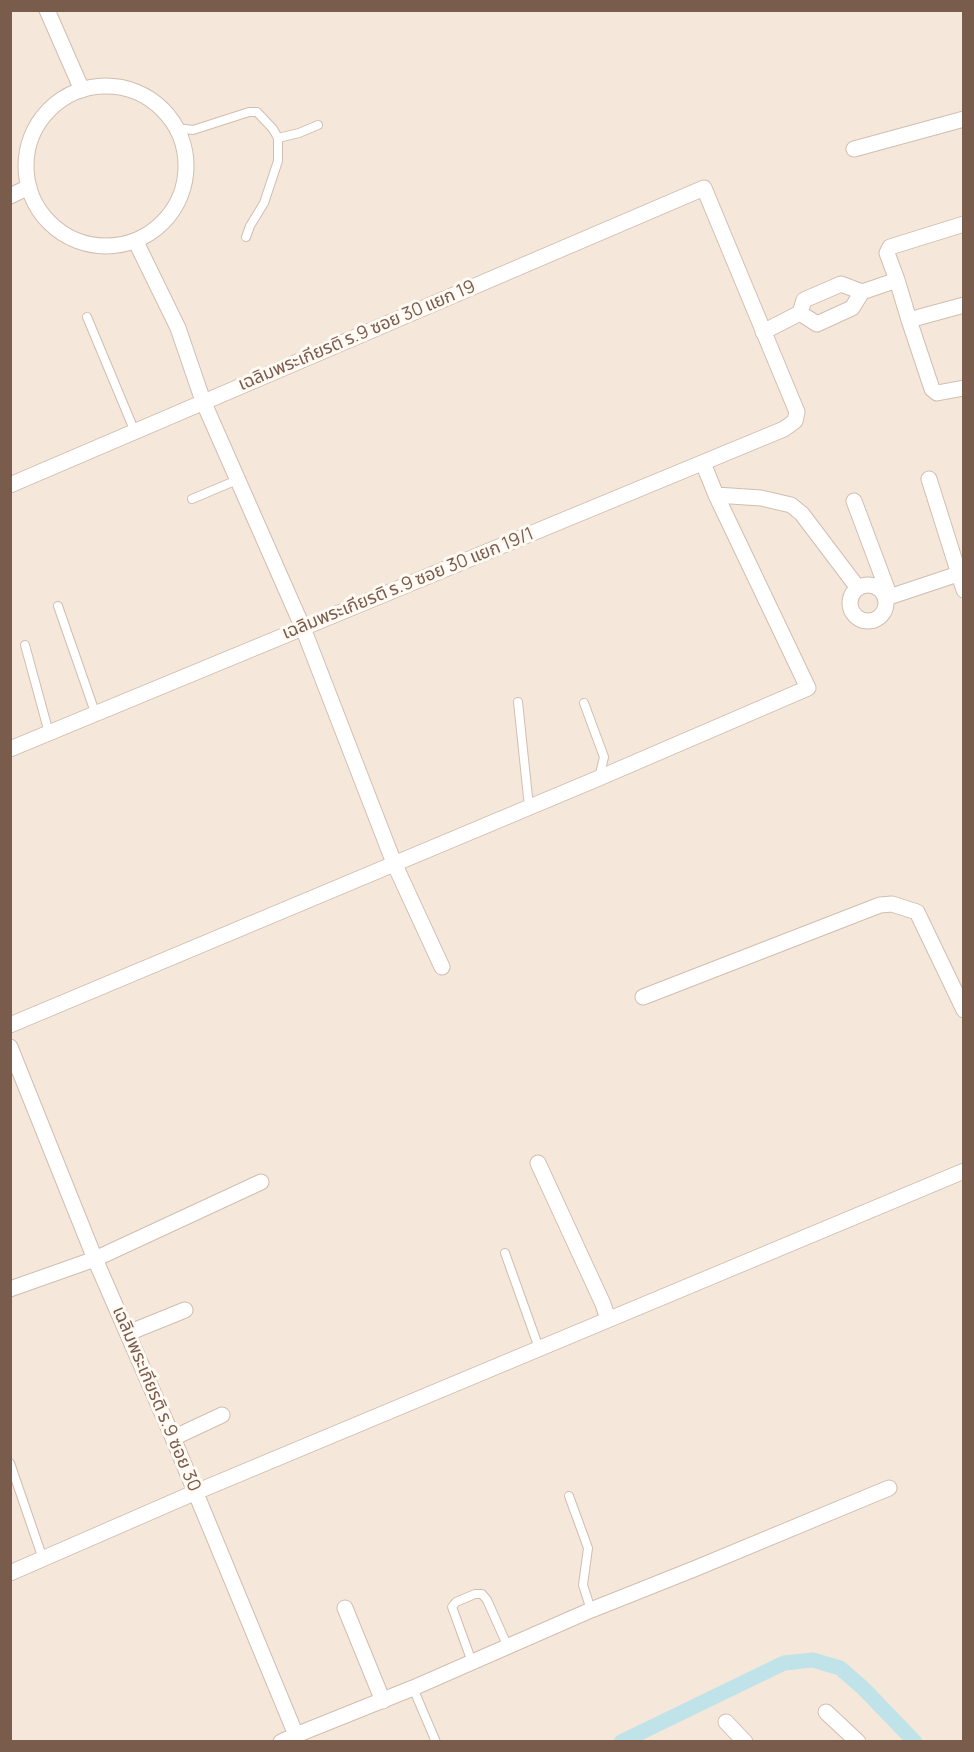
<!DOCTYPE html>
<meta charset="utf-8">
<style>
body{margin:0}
#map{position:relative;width:974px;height:1752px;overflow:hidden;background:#fdf6ec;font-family:Manrope,sans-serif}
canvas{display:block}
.frame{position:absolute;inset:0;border:12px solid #7a5c4d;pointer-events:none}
</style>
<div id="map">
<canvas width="974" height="1752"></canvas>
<div class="frame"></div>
</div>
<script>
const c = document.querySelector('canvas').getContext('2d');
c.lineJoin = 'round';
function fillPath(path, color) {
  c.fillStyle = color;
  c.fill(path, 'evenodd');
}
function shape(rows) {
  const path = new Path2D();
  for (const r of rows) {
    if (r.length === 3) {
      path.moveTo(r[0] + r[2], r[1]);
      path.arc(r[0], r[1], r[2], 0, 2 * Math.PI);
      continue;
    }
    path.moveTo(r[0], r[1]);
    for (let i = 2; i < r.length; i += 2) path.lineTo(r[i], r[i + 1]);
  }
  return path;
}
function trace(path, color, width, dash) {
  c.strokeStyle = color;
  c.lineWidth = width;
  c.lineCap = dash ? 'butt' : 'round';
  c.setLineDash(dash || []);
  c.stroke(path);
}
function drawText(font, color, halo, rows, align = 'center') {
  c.font = font + ' Manrope,"Noto Sans Thai",sans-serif';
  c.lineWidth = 6;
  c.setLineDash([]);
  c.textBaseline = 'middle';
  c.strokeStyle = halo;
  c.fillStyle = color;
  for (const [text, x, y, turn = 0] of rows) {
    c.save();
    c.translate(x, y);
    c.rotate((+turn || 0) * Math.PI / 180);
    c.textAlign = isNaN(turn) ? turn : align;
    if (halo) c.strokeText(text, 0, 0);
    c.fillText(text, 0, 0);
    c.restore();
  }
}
fillPath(shape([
 [11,11,963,11,963,1741,11,1742]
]), '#f5e8da');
trace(shape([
 [621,1742,784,1663,813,1660,840,1668,863,1688,915,1742]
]), '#bfe3e8', 15);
const service = shape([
 [177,128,193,130,249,112,257,112,273,129,278,138,278,161,264,203,250,226,246,237],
 [278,138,299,133,318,125],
 [87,317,135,432],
 [192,499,237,480],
 [58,606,96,715],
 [25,645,49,733],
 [518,702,529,807],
 [584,703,604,757,599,778],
 [505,1253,539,1348],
 [10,1463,43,1559],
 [569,1496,588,1548,583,1585,591,1610],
 [472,1662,452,1607,456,1602,475,1594,482,1594,487,1600,508,1647],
 [413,1688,436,1742]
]);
const minor = shape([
 [47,10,82,90],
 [106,166,80],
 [854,149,964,119],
 [10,196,29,187],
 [136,242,178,328,203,401,303,628,394,863,442,967],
 [897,280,909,320,964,305],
 [800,313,817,324,852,308,862,292],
 [909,320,932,389,937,393,964,388],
 [763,332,800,313,804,300,841,284,862,292,897,280,887,253,890,247,964,224],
 [929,479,964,590],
 [10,485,704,188,797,412,795,421,784,429,10,749],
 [716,495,761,498,791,505,802,514,858,588],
 [854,501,890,597],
 [868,603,18],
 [886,598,964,572],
 [643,997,880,905,892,904,917,912,964,1010],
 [10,1025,599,778,808,688,716,495,703,463],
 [10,1047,95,1259,173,1438,296,1735,281,1742],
 [538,1163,603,1304,608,1319],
 [10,1289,95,1259,261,1182],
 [128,1333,185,1310],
 [173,1438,222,1415],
 [10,1573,196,1492,964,1171],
 [345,1608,383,1701],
 [826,1712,858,1742],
 [726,1722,745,1742],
 [296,1735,413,1688,591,1610,694,1569,889,1488]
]);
trace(service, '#d1beb0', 10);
trace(minor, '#d1beb0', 17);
trace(service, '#fff', 8);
trace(minor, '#fff', 15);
drawText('18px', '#7a5c4d', '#fffaf3', [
 ["เฉลิมพระเกียรติ ร.9 ซอย 30 แยก 19",357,336,-23],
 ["เฉลิมพระเกียรติ ร.9 ซอย 30 แยก 19/1",408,584,-22],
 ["เฉลิมพระเกียรติ ร.9 ซอย 30",156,1399,67]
]);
</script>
